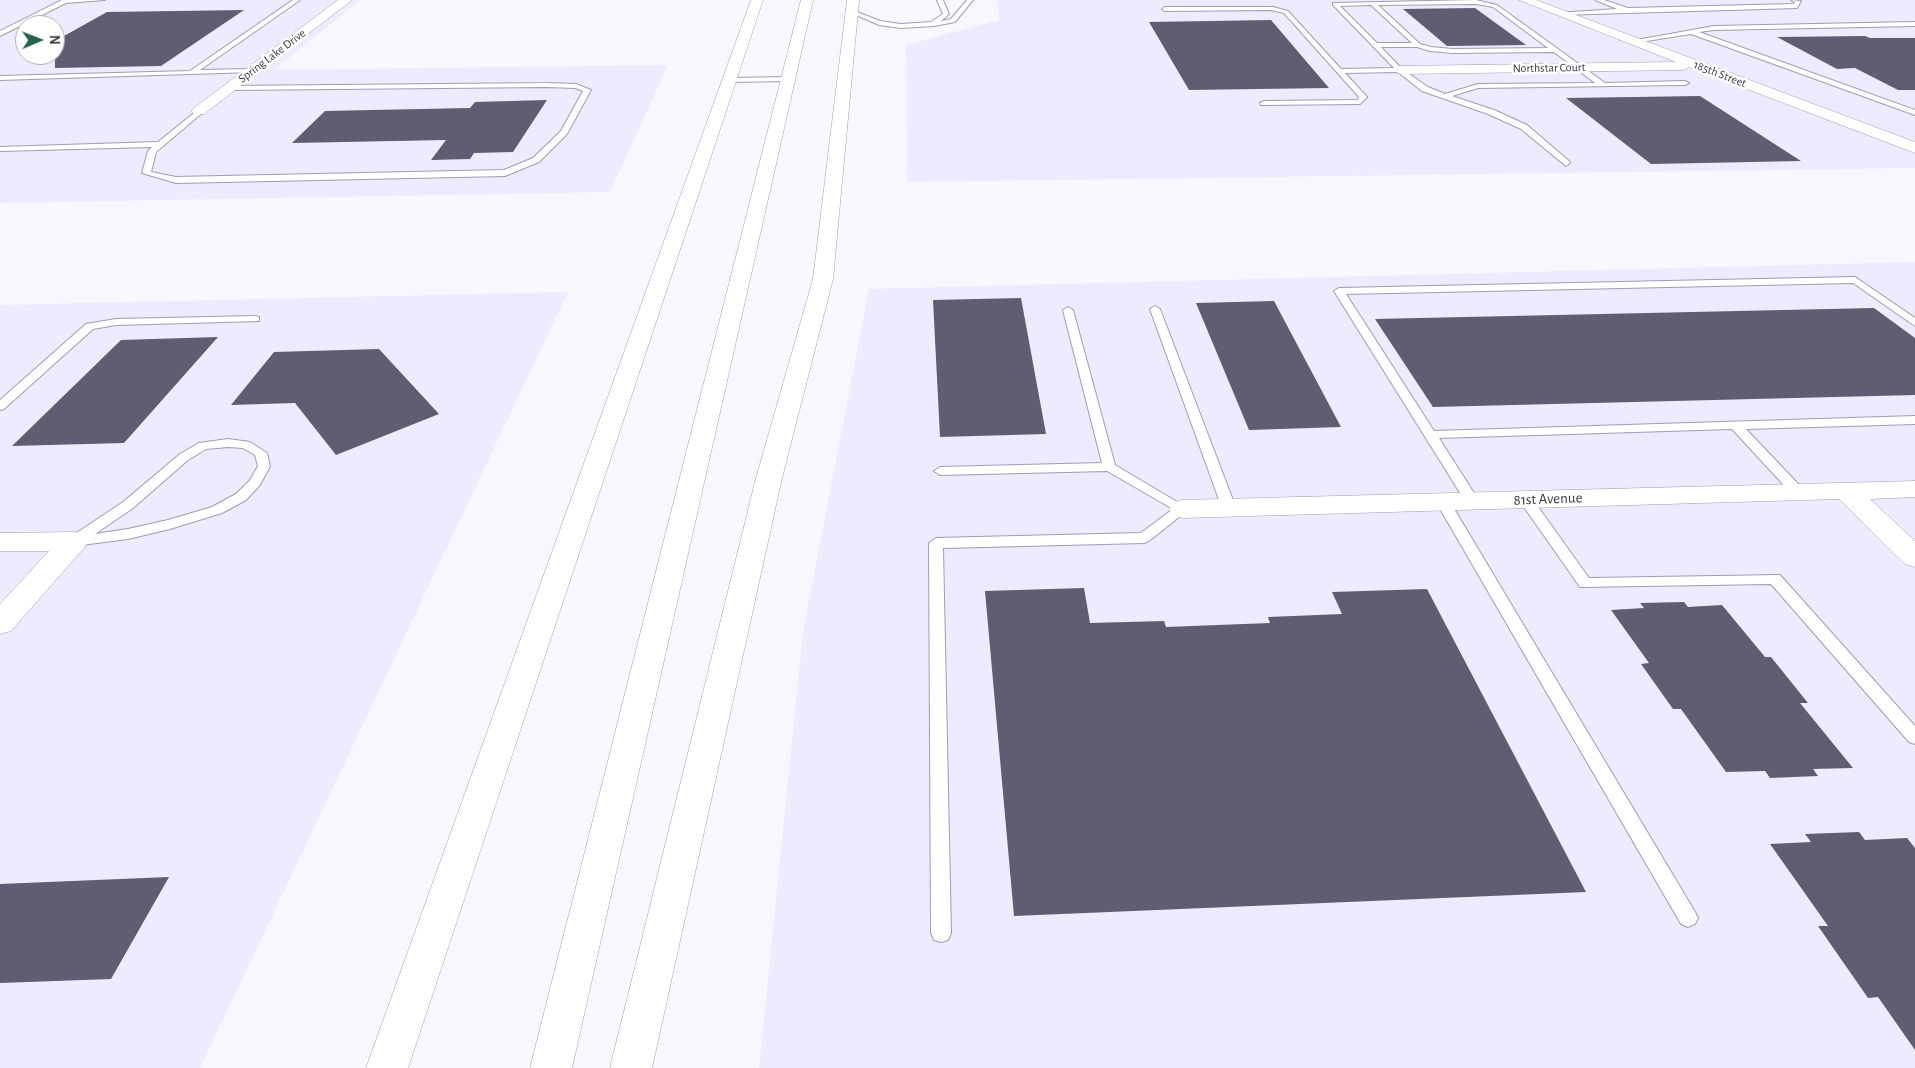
<!DOCTYPE html>
<style>
body{margin:0}
#map{position:relative;width:1915px;height:1068px;overflow:hidden;background:#f8f7fd;font-family:"Alegreya Sans",sans-serif}
canvas{display:block}
.north{position:absolute;left:15px;top:15px;width:50px;height:50px;box-sizing:border-box;background:#fff;border:1px solid #afafb3;border-radius:50%;rotate:89deg;font-size:14px;font-weight:700;line-height:20px;text-align:center;color:#383641}
.north::after{content:'';display:block;margin:auto;width:18px;height:22px;background:#246351;clip-path:polygon(50% 0,100% 100%,50% 72%,0 100%)}
</style>
<div id="map">
<canvas width="1915" height="1068"></canvas>
<div class="north">N</div>
</div>
<script>
const c = document.querySelector('canvas').getContext('2d');
c.lineJoin = 'round';
function fillPath(path, color) {
  c.fillStyle = color;
  c.fill(path, 'evenodd');
}
function shape(rows) {
  const path = new Path2D();
  for (const r of rows) {
    path.moveTo(r[0], r[1]);
    for (let i = 2; i < r.length; i += 2) path.lineTo(r[i], r[i + 1]);
  }
  return path;
}
function trace(path, color, width, dash) {
  c.strokeStyle = color;
  c.lineWidth = width;
  c.lineCap = dash ? 'butt' : 'round';
  c.setLineDash(dash || []);
  c.stroke(path);
}
function drawText(font, color, halo, rows, align = 'center') {
  c.font = font + ' "Alegreya Sans",sans-serif';
  c.lineWidth = 5;
  c.setLineDash([]);
  c.textBaseline = 'middle';
  c.strokeStyle = halo;
  c.fillStyle = color;
  for (const [text, x, y, turn = 0] of rows) {
    c.save();
    c.translate(x, y);
    c.rotate((+turn || 0) * Math.PI / 180);
    c.textAlign = isNaN(turn) ? turn : align;
    if (halo) c.strokeText(text, 0, 0);
    c.fillText(text, 0, 0);
    c.restore();
  }
}
fillPath(shape([
 [0,0,360,0,274,70,668,65,610,192,0,203],
 [25,25,55,25,55,55,25,55],
 [997,0,1915,0,1915,168,907,182,906,45,999,20],
 [1915,262,1915,1068,759,1068,803,632,869,289],
 [568,292,200,1068,0,1068,0,305]
]), '#eeeaff');
fillPath(shape([
 [1475,8,1526,45,1447,46,1403,9],
 [244,10,161,66,55,68,55,41,107,12],
 [1271,20,1329,88,1189,90,1149,22],
 [1865,36,1870,38,1915,38,1915,90,1898,90,1855,68,1837,69,1777,37],
 [1700,96,1801,161,1651,164,1566,98],
 [547,100,513,152,474,153,470,159,431,160,446,140,292,143,325,111,470,108,475,102],
 [1021,298,1046,434,940,437,933,300],
 [1274,301,1341,427,1249,430,1196,303],
 [1874,308,1915,338,1915,395,1433,407,1375,319],
 [218,337,124,443,12,446,121,340],
 [379,349,439,414,336,455,295,403,231,405,274,352],
 [1084,588,1090,623,1164,621,1166,627,1270,623,1268,617,1342,614,1332,592,1427,589,1586,892,1014,916,985,591],
 [1684,602,1688,607,1722,605,1765,657,1771,657,1808,703,1800,703,1853,768,1813,769,1818,776,1770,778,1765,771,1726,772,1681,709,1673,709,1641,664,1649,663,1611,610,1644,608,1640,603],
 [1859,832,1865,840,1907,838,1915,848,1915,1050,1878,997,1868,998,1818,926,1828,926,1770,844,1811,842,1805,834],
 [169,877,111,979,0,983,0,884]
]), '#615b73');
const lane = shape([
 [62,0,105,0,66,3,0,36,0,31,62,0],
 [293,0,300,0,200,70,252,69,254,72,0,80,0,76,190,71,293,0],
 [937,0,943,0,949,14,941,21,951,19,967,0,973,0,955,22,934,26,901,28,879,25,849,12,852,10,880,21,901,24,931,22,943,14,937,0],
 [1476,0,1497,5,1605,83,1685,81,1689,83,1685,85,1478,88,1452,96,1494,110,1527,125,1569,161,1570,163,1566,166,1521,129,1488,114,1422,91,1398,72,1345,73,1367,97,1360,104,1261,105,1260,103,1264,101,1358,100,1359,97,1284,13,1271,10,1165,11,1162,9,1165,7,1273,7,1288,11,1341,69,1394,68,1333,5,1333,3,1476,0],
 [1476,4,1493,7,1548,48,1452,49,1431,47,1420,44,1378,5,1476,4],
 [1371,5,1412,43,1377,43,1340,6,1371,5],
 [1381,47,1417,47,1430,51,1452,53,1554,52,1595,83,1478,84,1445,94,1428,87,1402,69,1381,47],
 [1595,0,1604,0,1628,8,1794,4,1795,2,1791,0,1801,1,1797,8,1559,15,1556,13,1617,9,1595,0],
 [1915,22,1915,26,1714,30,1699,32,1915,110,1915,115,1691,34,1634,43,1631,41,1714,26,1915,22],
 [792,77,792,81,789,81,729,82,725,80,729,78,792,77],
 [548,83,576,84,591,90,567,134,539,162,505,176,176,183,142,173,148,151,152,147,0,151,0,147,158,142,199,109,203,111,202,113,156,152,151,172,176,177,504,170,533,158,561,131,583,91,575,88,548,87,229,90,225,88,229,86,548,83],
 [1855,277,1915,318,1915,326,1853,283,1346,294,1434,431,1915,416,1915,424,1746,429,1803,489,1805,492,1798,496,1793,495,1732,429,1439,438,1479,501,1472,505,1467,504,1334,291,1339,288,1855,277],
 [1155,306,1160,309,1236,508,1234,511,1224,511,1222,508,1150,309,1155,306],
 [1068,307,1073,310,1115,465,1189,509,1149,541,1144,543,943,548,951,933,948,940,941,942,934,940,931,933,929,543,936,538,1141,533,1173,509,1107,471,940,475,934,471,940,467,1102,463,1063,310,1068,307],
 [255,316,259,317,259,321,116,325,93,329,4,409,0,410,0,400,86,324,116,319,255,316],
 [228,439,250,442,267,453,270,466,260,485,246,500,222,513,170,529,128,539,74,546,69,544,67,541,69,538,123,502,180,454,199,443,228,439],
 [228,447,243,448,255,455,258,466,250,480,236,494,212,507,168,520,128,529,95,534,133,508,188,460,206,449,228,447],
 [1526,496,1531,497,1589,578,1780,575,1915,726,1915,744,1909,742,1771,584,1580,587,1519,500,1526,496],
 [1443,498,1450,502,1695,912,1698,918,1695,924,1688,927,1681,924,1436,502,1443,498]
]);
const street = shape([
 [338,0,352,0,204,114,194,114,191,111,194,108,338,0],
 [1519,0,1536,0,1915,142,1915,153,1689,67,1683,70,1400,74,1393,70,1400,66,1676,62,1519,0],
 [1915,481,1915,497,1870,499,1915,541,1915,567,1905,564,1839,499,1182,518,1173,515,1169,509,1173,503,1182,500,1915,481],
 [74,532,84,534,88,541,84,548,11,631,0,634,0,604,49,551,0,551,0,533,74,532]
]);
const highway = shape([
 [751,0,763,0,408,1068,366,1068,751,0],
 [801,0,813,0,572,1068,530,1068,801,0],
 [847,0,859,0,833,279,782,478,652,1068,610,1068,756,478,813,279,847,0]
]);
trace(lane, '#a09bb5', 2);
trace(street, '#a09bb5', 1);
trace(highway, '#a09bb5', 1);
fillPath(lane, '#fff');
fillPath(street, '#fff');
fillPath(highway, '#fff');
drawText('12px', '#383641', '#fff', [
 ["Spring Lake Drive",272,56,-37],
 ["Northstar Court",1549,68,-1],
 ["185th Street",1720,74,21]
]);
drawText('15px', '#383641', '#fff', [
 ["81st Avenue",1548,499,-2]
]);
</script>
